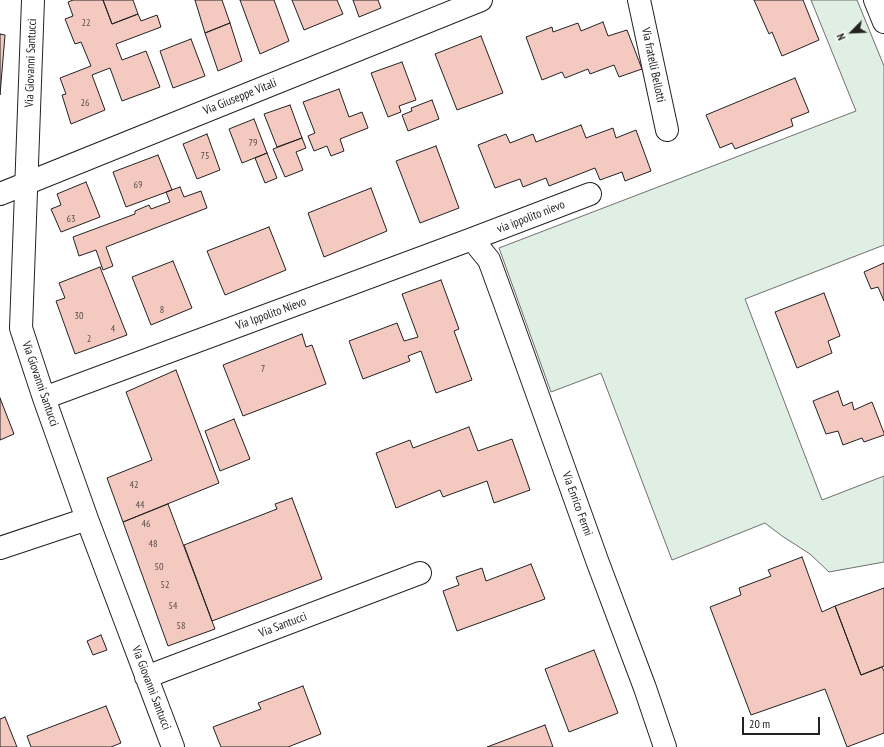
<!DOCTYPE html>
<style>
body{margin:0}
#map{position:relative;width:884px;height:747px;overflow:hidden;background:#fff;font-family:"PT Sans Narrow",sans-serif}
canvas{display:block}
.north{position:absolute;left:832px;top:12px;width:40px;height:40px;-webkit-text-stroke:3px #fff;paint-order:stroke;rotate:246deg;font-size:11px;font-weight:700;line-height:16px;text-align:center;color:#222}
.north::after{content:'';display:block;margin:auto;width:14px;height:18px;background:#222;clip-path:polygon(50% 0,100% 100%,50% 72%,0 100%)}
.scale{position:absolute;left:742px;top:717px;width:78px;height:18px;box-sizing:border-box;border:2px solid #222;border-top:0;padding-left:5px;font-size:12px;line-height:14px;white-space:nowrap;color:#222;-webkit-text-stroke:3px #fff;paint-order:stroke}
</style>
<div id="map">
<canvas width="884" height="747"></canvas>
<div class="north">N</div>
<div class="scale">20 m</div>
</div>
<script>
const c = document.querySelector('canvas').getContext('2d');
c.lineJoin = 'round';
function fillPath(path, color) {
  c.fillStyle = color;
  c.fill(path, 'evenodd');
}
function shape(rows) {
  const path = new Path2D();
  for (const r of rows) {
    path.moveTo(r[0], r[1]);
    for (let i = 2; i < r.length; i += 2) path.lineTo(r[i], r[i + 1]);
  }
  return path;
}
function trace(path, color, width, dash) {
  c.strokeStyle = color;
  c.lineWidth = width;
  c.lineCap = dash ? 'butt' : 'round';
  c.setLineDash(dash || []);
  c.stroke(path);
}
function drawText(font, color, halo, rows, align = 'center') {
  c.font = font + ' "PT Sans Narrow",sans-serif';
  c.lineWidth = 3;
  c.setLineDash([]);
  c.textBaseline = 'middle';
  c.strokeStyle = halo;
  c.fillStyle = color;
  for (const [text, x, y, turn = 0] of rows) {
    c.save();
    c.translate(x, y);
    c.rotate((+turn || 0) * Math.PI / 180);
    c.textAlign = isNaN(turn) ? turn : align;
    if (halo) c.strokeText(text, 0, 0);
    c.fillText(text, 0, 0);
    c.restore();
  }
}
const green = shape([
 [811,0,857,0,884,66,884,245,745,299,822,500,884,476,884,562,829,572,810,554,782,536,765,523,672,560,601,373,551,392,499,248,856,111,811,0]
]);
fillPath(green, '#e0efe3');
trace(green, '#6f6f6f', 1);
const building = shape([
 [73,0,103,0,112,24,138,14,141,21,157,15,161,27,116,44,122,60,146,51,160,87,122,101,110,68,92,75,105,110,71,124,62,95,66,94,60,78,91,66,81,42,75,44,65,19,73,16,68,2,73,0],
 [103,0,133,0,138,14,112,24,103,0],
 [195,0,222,0,230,23,205,33,195,0],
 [240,0,274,0,289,41,260,54,240,0],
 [292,0,337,0,343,14,304,30,292,0],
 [353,0,378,0,381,8,359,17,353,0],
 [754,0,803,0,819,40,782,56,772,32,769,34,754,0],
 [603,22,608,36,627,30,642,69,619,77,614,65,590,74,588,69,565,78,562,72,542,80,526,37,552,27,553,32,578,23,581,31,603,22],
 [230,23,242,61,218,71,205,33,230,23],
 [0,34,5,35,0,95,0,34],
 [481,36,503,93,457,110,435,54,481,36],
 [191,39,205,76,173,88,160,51,191,39],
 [402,62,416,100,399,106,401,112,388,117,371,73,402,62],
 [795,78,809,112,791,119,793,126,735,149,732,143,720,148,706,115,795,78],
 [339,89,349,117,362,112,368,128,340,139,344,151,331,156,327,146,314,151,308,136,315,133,303,102,339,89],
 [432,100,439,119,408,131,402,115,412,111,411,108,432,100],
 [290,105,302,138,277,147,264,114,290,105],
 [254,119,267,153,242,163,229,129,254,119],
 [581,125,586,138,613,128,616,138,636,130,651,171,625,181,622,172,600,180,595,168,549,186,546,178,523,187,520,179,495,188,478,145,506,134,510,143,533,134,536,142,581,125],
 [207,134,220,170,197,179,183,144,207,134],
 [302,138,306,148,296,152,303,170,285,177,273,149,302,138],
 [436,146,459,208,420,223,396,161,436,146],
 [267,153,277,178,265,183,255,158,267,153],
 [158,155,172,190,126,207,113,172,158,155],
 [86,182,100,217,61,232,51,209,61,205,57,194,86,182],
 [180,187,184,197,201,191,207,208,106,247,113,266,103,270,96,250,79,256,73,237,135,214,135,211,149,205,151,209,170,202,166,192,180,187],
 [371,188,387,231,324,257,308,213,371,188],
 [269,227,286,270,225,295,207,251,269,227],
 [173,261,192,308,151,325,132,277,173,261],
 [884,263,884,301,878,287,871,289,864,272,884,263],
 [100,267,127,335,75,354,56,301,65,298,59,283,100,267],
 [441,280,459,329,454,331,472,380,436,393,421,351,408,356,410,361,363,379,349,341,397,323,404,341,418,337,402,294,441,280],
 [824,293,840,336,828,341,832,353,797,368,775,312,824,293],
 [302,334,306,347,312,345,326,384,243,416,223,365,302,334],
 [176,370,219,483,123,522,107,478,152,460,126,392,176,370],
 [838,391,843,406,852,402,854,410,872,402,884,433,884,435,864,442,862,438,843,445,838,431,826,434,813,401,838,391],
 [0,398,14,434,0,440,0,398],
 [234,419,250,459,220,471,205,431,234,419],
 [469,427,478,451,512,439,530,490,494,503,487,481,443,497,440,490,396,508,376,453,410,440,413,448,469,427],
 [292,498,322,579,212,621,184,545,277,509,275,504,292,498],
 [168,504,215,629,168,646,123,522,168,504],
 [802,557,822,612,835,606,861,675,882,667,884,671,884,733,847,747,825,689,751,715,710,607,741,595,739,588,771,576,768,570,802,557],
 [531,564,545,599,457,631,443,591,459,585,456,577,482,568,486,581,531,564],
 [884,588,884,666,861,675,835,606,884,588],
 [101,635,107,650,93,655,87,641,101,635],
 [594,650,618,713,569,732,545,669,594,650],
 [303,686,321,734,288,747,221,747,213,727,261,709,258,703,303,686],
 [106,706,121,743,111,747,31,747,27,736,106,706],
 [5,717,17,747,0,747,0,719,5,717],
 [545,725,553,747,487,747,545,725]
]);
fillPath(building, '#f3c9c0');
trace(building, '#222', 1);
const minor = shape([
 [33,0,21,328,44,398,87,519,173,747],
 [639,0,667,130],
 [875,0,884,22],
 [0,194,481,0],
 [472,239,590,194],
 [44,398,472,239,489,260,504,301,598,563,645,688,665,747],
 [0,548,87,519],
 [146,677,420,573]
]);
trace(minor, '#222', 24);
trace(minor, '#fff', 22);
drawText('10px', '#564c4a', null, [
 ["22",86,23],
 ["26",85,103],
 ["79",253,143],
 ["75",205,156],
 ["69",138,185],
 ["63",71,219],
 ["8",162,310],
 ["30",79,316],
 ["4",113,329],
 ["2",89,339],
 ["7",263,369],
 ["42",134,485],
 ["44",140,505],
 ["46",146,524],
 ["48",153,544],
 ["50",159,567],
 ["52",165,585],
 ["54",173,606],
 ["58",181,626]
]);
drawText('12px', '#222', '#fff', [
 ["Via Giovanni Santucci",31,63,-88],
 ["Via fratelli Bellotti",653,65,78],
 ["Via Giuseppe Vitali",240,97,-22],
 ["via ippolito nievo",531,217,-21],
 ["Via Ippolito Nievo",271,314,-20],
 ["Via Giovanni Santucci",40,384,71],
 ["Via Enrico Fermi",577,504,70],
 ["Via Santucci",283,625,-21],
 ["Via Giovanni Santucci",151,688,69]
]);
</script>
